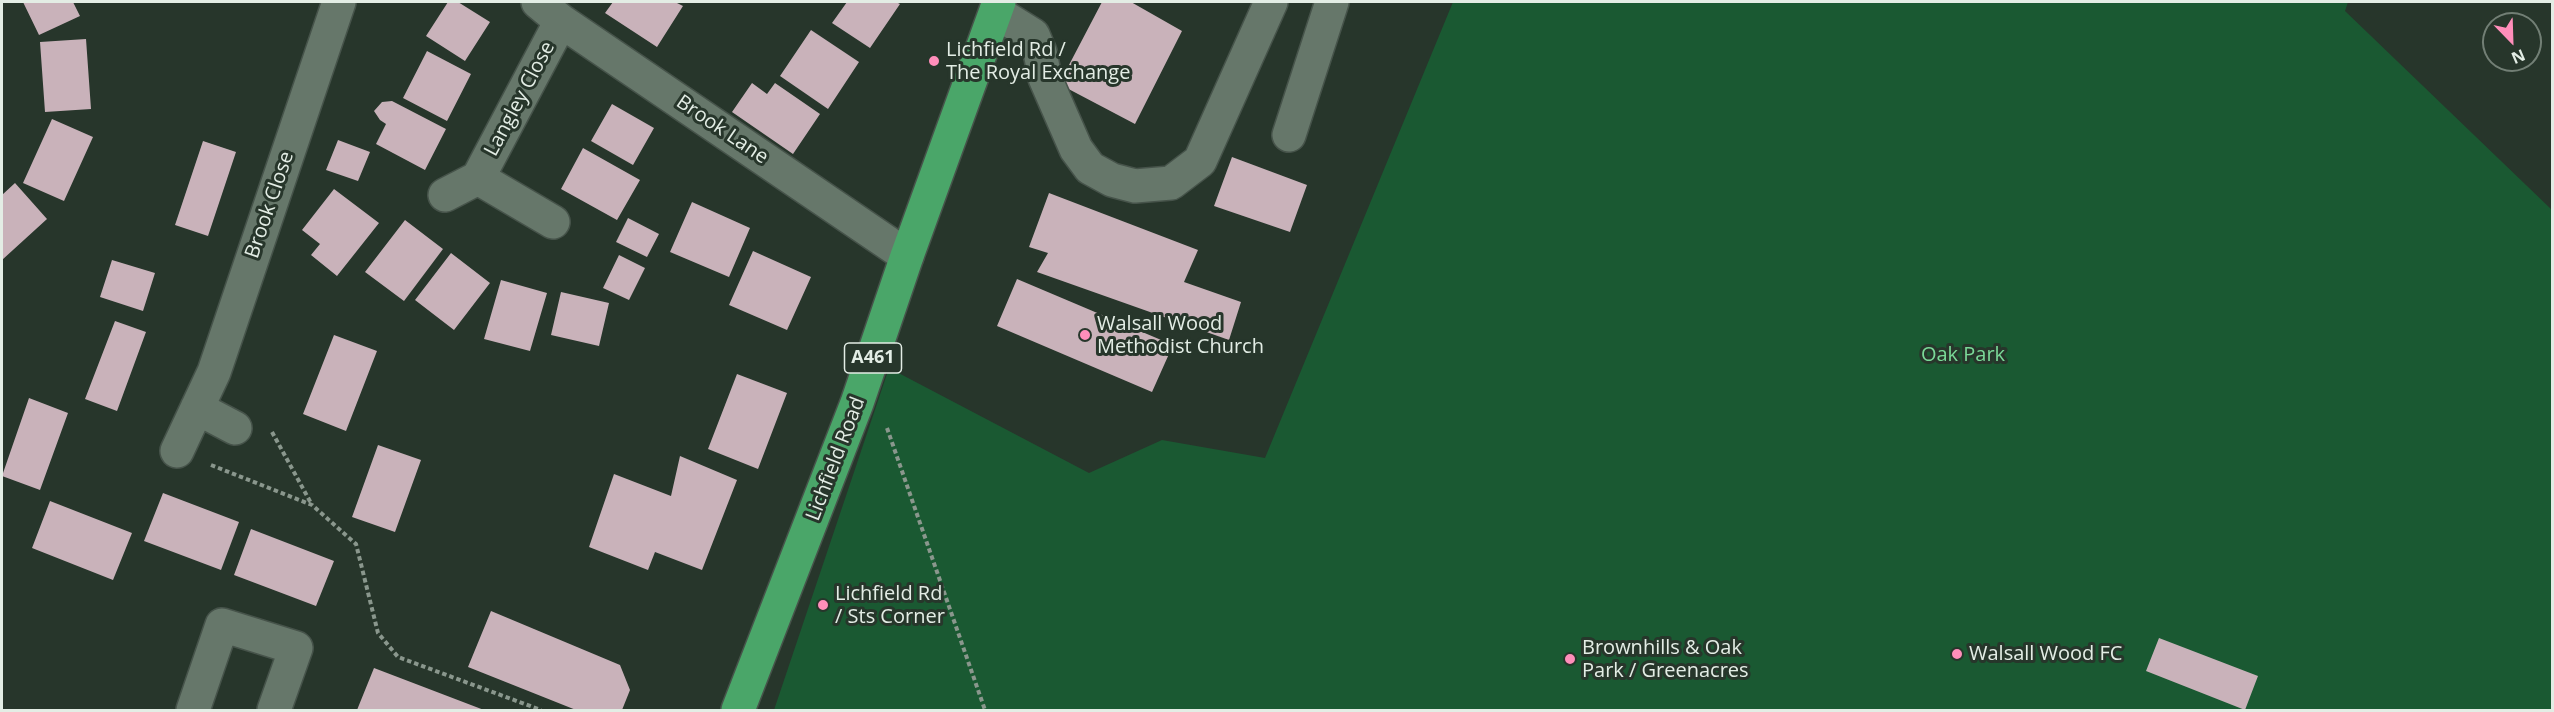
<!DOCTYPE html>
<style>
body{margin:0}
#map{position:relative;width:2554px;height:712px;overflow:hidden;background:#27362b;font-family:"Open Sans",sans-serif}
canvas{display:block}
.frame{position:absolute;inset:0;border:3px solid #e3ede5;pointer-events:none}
.north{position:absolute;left:2482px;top:12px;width:60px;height:60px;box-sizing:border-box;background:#27362b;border:2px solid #727f75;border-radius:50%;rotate:157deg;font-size:16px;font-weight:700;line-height:24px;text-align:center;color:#e3ede5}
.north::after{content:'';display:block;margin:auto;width:21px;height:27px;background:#ff8eba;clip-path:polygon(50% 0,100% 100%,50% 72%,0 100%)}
</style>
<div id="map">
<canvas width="2554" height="712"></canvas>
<div class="frame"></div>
<div class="north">N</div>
</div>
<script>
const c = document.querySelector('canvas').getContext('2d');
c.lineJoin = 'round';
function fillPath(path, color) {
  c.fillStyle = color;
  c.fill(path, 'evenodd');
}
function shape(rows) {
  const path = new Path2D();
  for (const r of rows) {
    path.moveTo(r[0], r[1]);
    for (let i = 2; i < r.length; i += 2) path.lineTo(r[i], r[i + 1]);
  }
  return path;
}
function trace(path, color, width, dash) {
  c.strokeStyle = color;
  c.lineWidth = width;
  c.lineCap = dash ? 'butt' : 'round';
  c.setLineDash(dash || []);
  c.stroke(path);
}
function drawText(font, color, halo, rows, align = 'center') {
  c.font = font + ' "Open Sans",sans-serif';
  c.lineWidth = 6;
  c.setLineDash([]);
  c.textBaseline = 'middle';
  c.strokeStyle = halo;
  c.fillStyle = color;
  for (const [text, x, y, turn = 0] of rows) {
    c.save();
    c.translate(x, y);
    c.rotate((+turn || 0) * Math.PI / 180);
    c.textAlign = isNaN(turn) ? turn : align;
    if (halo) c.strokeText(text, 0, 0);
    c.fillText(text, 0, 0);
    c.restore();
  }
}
fillPath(shape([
 [1453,2,2348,2,2345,11,2552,210,2552,710,774,710,889,368,1089,473,1162,440,1265,458]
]), '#1a5932');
fillPath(shape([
 [23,2,73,2,80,16,39,35],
 [448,2,458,2,490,22,465,61,426,36],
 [613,2,675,2,683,6,657,47,605,13],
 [847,2,896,2,900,4,870,48,832,23],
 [1102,2,1131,2,1182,31,1135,124,1059,84],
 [811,30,859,62,828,109,780,76],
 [86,39,91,109,45,112,40,42],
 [427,51,471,74,447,121,403,98],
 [752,83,767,94,775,83,820,114,793,154,732,112],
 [392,101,446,129,425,170,376,144,386,124,380,120,374,111,382,102],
 [612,104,654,128,633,165,591,141],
 [52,119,93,137,64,201,23,183],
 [338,140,370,152,358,181,326,170],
 [203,141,236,152,208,236,175,225],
 [583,148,640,180,617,220,561,189],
 [1232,157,1307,185,1290,232,1214,206],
 [15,183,47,219,2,260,2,195],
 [334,189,379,223,337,276,311,255,320,244,302,230],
 [1049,193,1198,250,1184,282,1241,302,1229,340,1037,272,1048,253,1029,247],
 [692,202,750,228,729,277,670,252],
 [628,218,659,234,647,257,616,242],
 [405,220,443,249,404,301,365,272],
 [753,251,811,277,787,330,729,305],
 [451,253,490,283,454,330,415,300],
 [619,255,645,268,629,300,603,288],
 [112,260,155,273,143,311,100,297],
 [1017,279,1173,345,1152,392,997,326],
 [501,280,547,293,530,351,484,339],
 [561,292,609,303,599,346,551,335],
 [115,321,146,332,117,411,85,399],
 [334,335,377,351,346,431,303,414],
 [737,374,787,393,758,469,708,449],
 [29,398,68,413,40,490,2,476],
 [378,445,421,460,395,532,352,517],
 [680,456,737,480,702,570,655,552,648,570,589,547,614,474,671,496],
 [163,493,239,522,221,570,144,541],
 [50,501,132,533,113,580,32,548],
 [251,529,334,561,316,606,234,575],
 [491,611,620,665,630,690,622,710,576,710,468,667],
 [2159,638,2258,676,2245,710,2146,671],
 [374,668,484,710,357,710]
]), '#c9b2ba');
const minor = shape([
 [538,2,561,21,907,256],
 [996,12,1033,35,1040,52,1045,78,1076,149,1090,168,1112,180,1135,186,1171,183,1200,161,1271,2],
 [1289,135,1332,2],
 [478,178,553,222],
 [445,195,478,178,561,21],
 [197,408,235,428],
 [177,451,214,372,339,2],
 [193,710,222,625,296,648,274,710]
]);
const highway = shape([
 [738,710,857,403,907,256,999,2]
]);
trace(minor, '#46534a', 36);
trace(highway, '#46534a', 36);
trace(shape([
 [887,428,985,710],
 [272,432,312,505],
 [211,465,312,505,356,544,378,633,398,657,541,710]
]), '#8a978d', 4, [4.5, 3]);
trace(minor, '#66776a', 33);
trace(highway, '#4aa669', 33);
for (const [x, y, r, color] of [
 [934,61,6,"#ff8eba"],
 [1085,335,6,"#ff8eba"],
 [823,605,6,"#ff8eba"],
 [1957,654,6,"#ff8eba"],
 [1570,659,6,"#ff8eba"]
]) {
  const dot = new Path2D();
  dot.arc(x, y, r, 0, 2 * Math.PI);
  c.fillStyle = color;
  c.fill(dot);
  trace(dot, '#27362b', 2);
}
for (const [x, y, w] of [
 [873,358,57]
]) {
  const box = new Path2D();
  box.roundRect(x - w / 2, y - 15, w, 30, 4.5);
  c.fillStyle = '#27362b';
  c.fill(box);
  trace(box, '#e3ede5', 1.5);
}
drawText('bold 18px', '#e3ede5', null, [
 ["A461",873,358]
]);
drawText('20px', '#e3ede5', '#27362b', [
 ["Lichfield Rd /",946,50],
 ["The Royal Exchange",946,73],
 ["Walsall Wood",1097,324],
 ["Methodist Church",1097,347],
 ["Lichfield Rd",835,594],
 ["/ Sts Corner",835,617],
 ["Brownhills & Oak",1582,648],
 ["Park / Greenacres",1582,671],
 ["Walsall Wood FC",1969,654]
], 'left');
drawText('20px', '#e3ede5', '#27362b', [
 ["Langley Close",520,99,-62],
 ["Brook Lane",722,130,34],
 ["Brook Close",270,205,-71],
 ["Lichfield Road",836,459,-69]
]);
drawText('20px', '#7ada98', '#27362b', [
 ["Oak Park",1963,355]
]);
</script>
